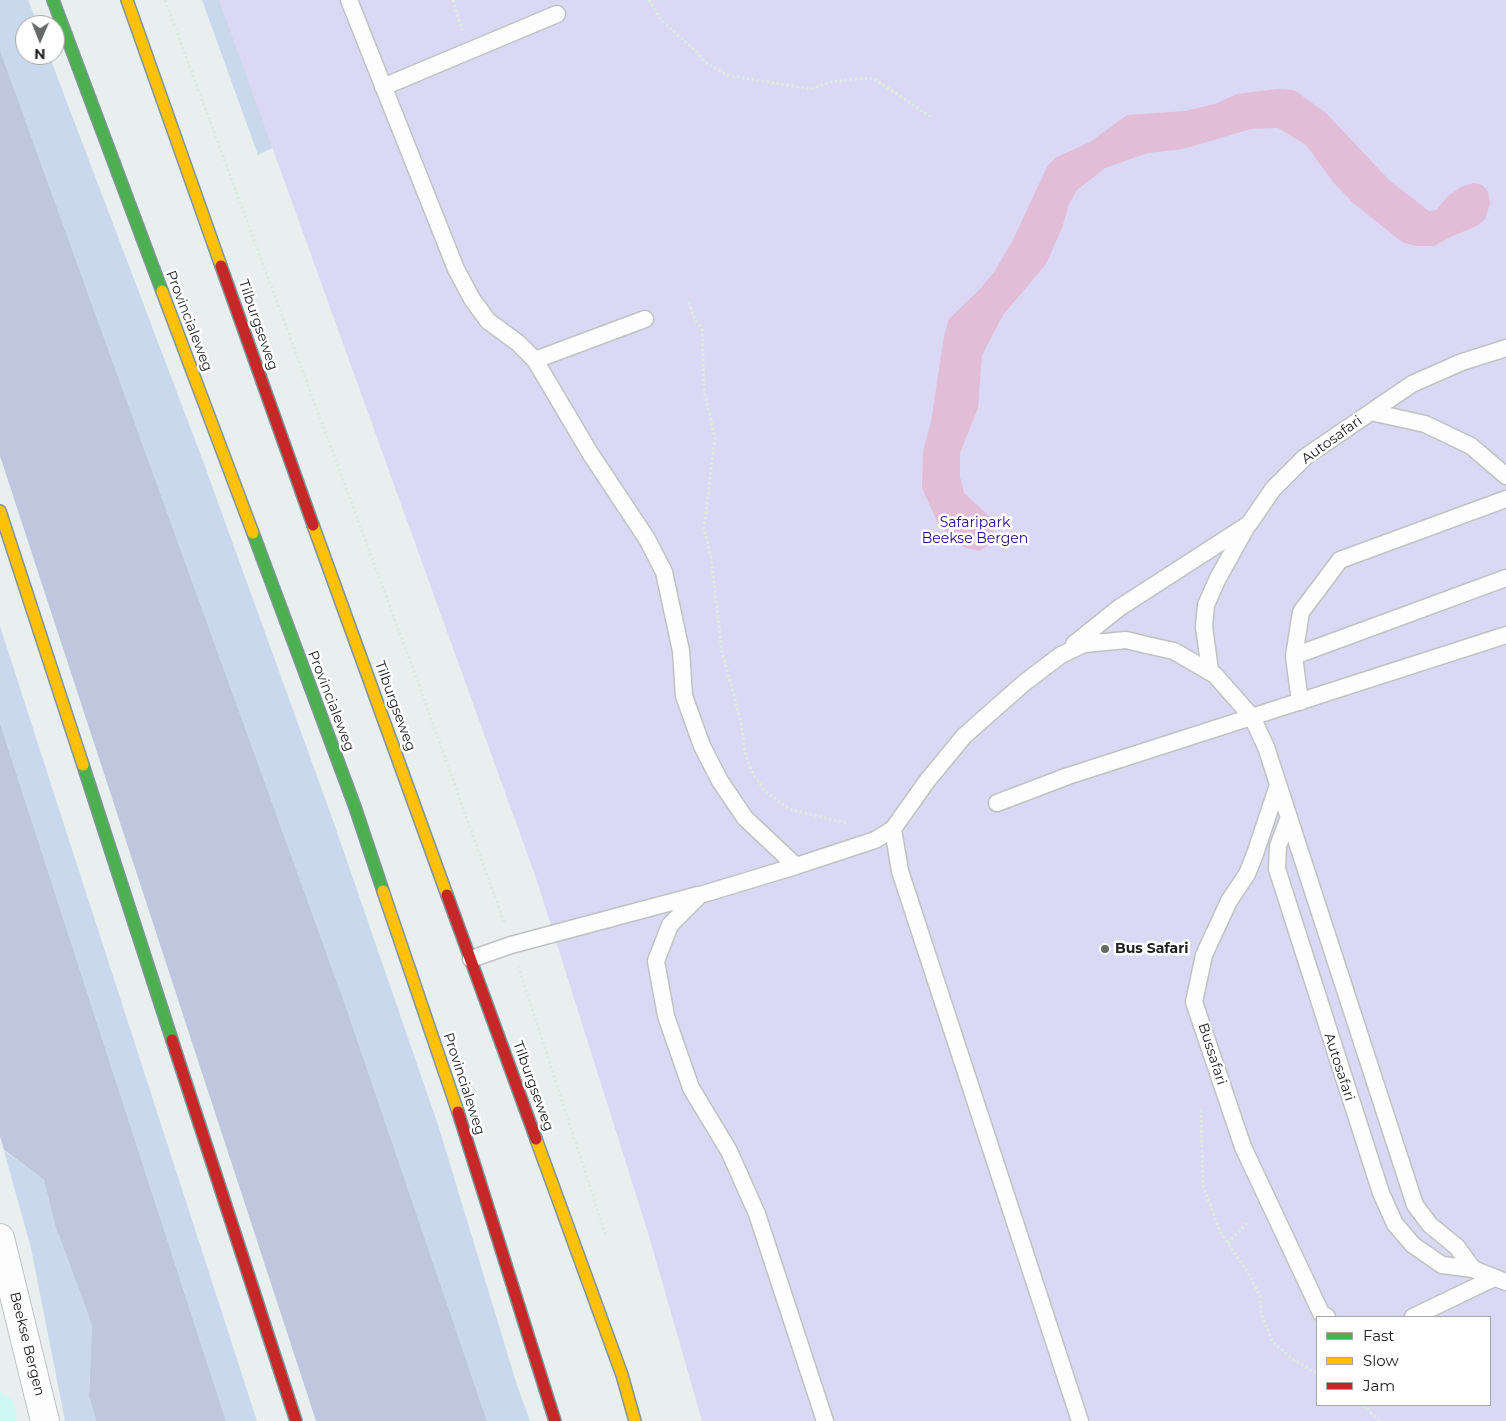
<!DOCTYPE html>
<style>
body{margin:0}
#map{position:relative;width:1506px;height:1421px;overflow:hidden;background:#e9efee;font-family:Montserrat,sans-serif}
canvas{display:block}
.legend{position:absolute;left:1316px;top:1316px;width:175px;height:90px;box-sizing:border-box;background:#fff;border:1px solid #a6a6a6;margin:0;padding:6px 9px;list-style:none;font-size:15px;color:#212121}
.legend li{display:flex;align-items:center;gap:10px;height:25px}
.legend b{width:25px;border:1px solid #a6a6a6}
.north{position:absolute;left:15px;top:15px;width:50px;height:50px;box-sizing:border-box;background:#fff;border:1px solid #a6a6a6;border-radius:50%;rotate:181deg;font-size:14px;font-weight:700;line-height:20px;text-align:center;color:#212121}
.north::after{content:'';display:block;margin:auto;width:18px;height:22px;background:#676969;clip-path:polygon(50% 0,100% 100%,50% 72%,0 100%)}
</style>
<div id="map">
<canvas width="1506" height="1421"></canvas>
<ul class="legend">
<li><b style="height:6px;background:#4caf50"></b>Fast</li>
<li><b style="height:6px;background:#ffc107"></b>Slow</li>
<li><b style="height:6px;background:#c62828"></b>Jam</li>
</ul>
<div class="north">N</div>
</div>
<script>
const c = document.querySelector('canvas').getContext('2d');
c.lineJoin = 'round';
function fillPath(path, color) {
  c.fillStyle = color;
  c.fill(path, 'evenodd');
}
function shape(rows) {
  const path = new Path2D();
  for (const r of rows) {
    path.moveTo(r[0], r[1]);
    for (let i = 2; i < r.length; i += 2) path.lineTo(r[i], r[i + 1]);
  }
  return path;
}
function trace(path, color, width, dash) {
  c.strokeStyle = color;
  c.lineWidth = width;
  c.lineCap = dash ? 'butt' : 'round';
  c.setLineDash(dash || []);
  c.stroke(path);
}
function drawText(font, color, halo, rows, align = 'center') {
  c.font = font + ' Montserrat,sans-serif';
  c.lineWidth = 5;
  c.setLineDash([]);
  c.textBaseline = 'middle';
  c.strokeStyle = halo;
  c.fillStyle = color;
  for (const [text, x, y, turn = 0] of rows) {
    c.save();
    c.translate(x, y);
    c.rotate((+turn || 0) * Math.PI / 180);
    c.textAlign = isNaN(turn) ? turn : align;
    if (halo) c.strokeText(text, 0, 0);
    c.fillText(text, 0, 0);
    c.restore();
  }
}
fillPath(shape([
 [0,0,28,0,38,25,25,25,25,55,49,55,203,461,335,826,439,1128,517,1385,530,1421,487,1421,346,1007,0,50],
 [202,0,306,0,305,132,258,155],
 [0,626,47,772,257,1421,226,1421,0,723],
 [4,1151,44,1180,55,1225,92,1325,89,1396,96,1421,65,1421,31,1248]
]), '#c9d8ec');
fillPath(shape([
 [0,50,346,1007,487,1421,316,1421,0,456],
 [0,723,168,1242,226,1421,96,1421,89,1396,92,1325,55,1225,44,1180,4,1150,0,1136]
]), '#bfc7de');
fillPath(shape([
 [0,1392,13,1400,17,1421,0,1421]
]), '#cef8f3');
fillPath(shape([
 [219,0,1506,0,1506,1421,702,1421,649,1236,536,878],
 [1317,1317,1490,1317,1490,1405,1317,1405]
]), '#dbd8f5');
fillPath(shape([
 [1277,89,1294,90,1326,113,1390,181,1429,211,1436,210,1448,196,1461,187,1473,183,1482,185,1488,192,1490,204,1485,219,1477,226,1450,237,1434,246,1416,246,1402,242,1352,202,1334,183,1306,145,1278,128,1251,129,1183,149,1148,153,1105,168,1077,190,1069,204,1062,228,1046,264,1003,315,982,355,978,408,960,453,960,477,964,493,991,518,994,530,990,543,980,551,966,548,950,537,936,519,922,488,923,451,931,422,944,336,949,319,981,288,994,272,1013,240,1047,167,1055,158,1090,142,1127,115,1185,111,1215,104,1237,94]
]), '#e1bdd7');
const lane = shape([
 [349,0,456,269,472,299,488,321,518,343,535,360,645,319],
 [383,87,557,14],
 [535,360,590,453,647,539,664,572,681,651,684,696,702,746,720,781,745,818,796,866,875,840,893,829,927,781,964,736,1024,683,1061,655,1084,644,1126,640,1151,646,1174,651,1215,675,1252,717,1266,747,1415,1205,1430,1225,1457,1247,1473,1269,1506,1282],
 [1371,412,1425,424,1471,446,1506,476],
 [1074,644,1119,608,1249,524,1273,489,1305,457,1412,384,1462,362,1506,348],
 [1294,656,1506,578],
 [1210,670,1204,627,1206,605,1218,578,1247,526],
 [1300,702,1294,656,1301,612,1340,560,1506,499],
 [1278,785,1255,854,1247,874,1229,901,1204,955,1194,1002,1243,1147,1321,1313,1327,1317],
 [997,803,1068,776,1506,635],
 [1289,817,1278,846,1277,869,1381,1193,1395,1224,1413,1245,1442,1265,1473,1269],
 [893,829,900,871,1080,1421],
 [796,866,700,895,670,925,656,961,666,1016,691,1088,729,1151,757,1214,825,1421],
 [471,959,511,945,698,895],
 [1413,1317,1494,1278]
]);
const street = shape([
 [0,1238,45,1421]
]);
const fast = shape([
 [53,0,162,291],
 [253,533,355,807,383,891],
 [83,765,172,1040]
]);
const slow = shape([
 [127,0,221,266],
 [162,291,253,533],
 [0,511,83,765],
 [313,525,447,895],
 [383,891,458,1112],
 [536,1139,622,1375,635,1421]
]);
const jam = shape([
 [221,266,313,525],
 [447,895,536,1139],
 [172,1040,296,1421],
 [458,1112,555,1421]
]);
trace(lane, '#c0c2c2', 19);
trace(street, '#c0c2c2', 30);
trace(fast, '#809599', 14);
trace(slow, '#809599', 14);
trace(jam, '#809599', 14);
trace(shape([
 [165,0,412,666,504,922],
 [453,0,462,30],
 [649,0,662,21,697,52,705,62,727,75,810,89,831,82,863,78,874,79,933,118],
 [689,302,694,318,702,329,704,391,715,438,704,528,711,558,722,652,741,722,745,753,753,774,766,792,789,809,846,823],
 [518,966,606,1236],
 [1201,1110,1203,1185,1220,1232,1250,1276,1260,1297,1261,1313,1272,1341,1291,1358,1317,1374],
 [1228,1243,1248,1222],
 [1363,1405,1380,1421]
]), '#dbecdf', 3, [2.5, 2.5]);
trace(lane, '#fcfdfc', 16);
trace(street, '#fcfdfc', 28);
trace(fast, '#4caf50', 11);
trace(slow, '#ffc107', 11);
trace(jam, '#c62828', 11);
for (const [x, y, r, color] of [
 [1105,949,5,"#676969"]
]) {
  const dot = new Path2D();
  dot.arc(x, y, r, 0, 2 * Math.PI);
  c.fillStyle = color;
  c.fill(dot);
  trace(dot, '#fff', 2);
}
drawText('14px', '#212121', '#fff', [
 ["Provincialeweg",189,321,69],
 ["Tilburgseweg",258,325,71],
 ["Autosafari",1332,440,-36],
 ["Provincialeweg",331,701,69],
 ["Tilburgseweg",395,706,70],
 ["Bussafari",1212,1054,72],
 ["Autosafari",1339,1067,72],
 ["Provincialeweg",464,1084,72],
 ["Tilburgseweg",533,1086,70],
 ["Beekse Bergen",27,1344,76]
]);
drawText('14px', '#210c81', '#fff', [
 ["Safaripark",975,523],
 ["Beekse Bergen",975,539]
]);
drawText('bold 14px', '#212121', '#fff', [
 ["Bus Safari",1115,949]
], 'left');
</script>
